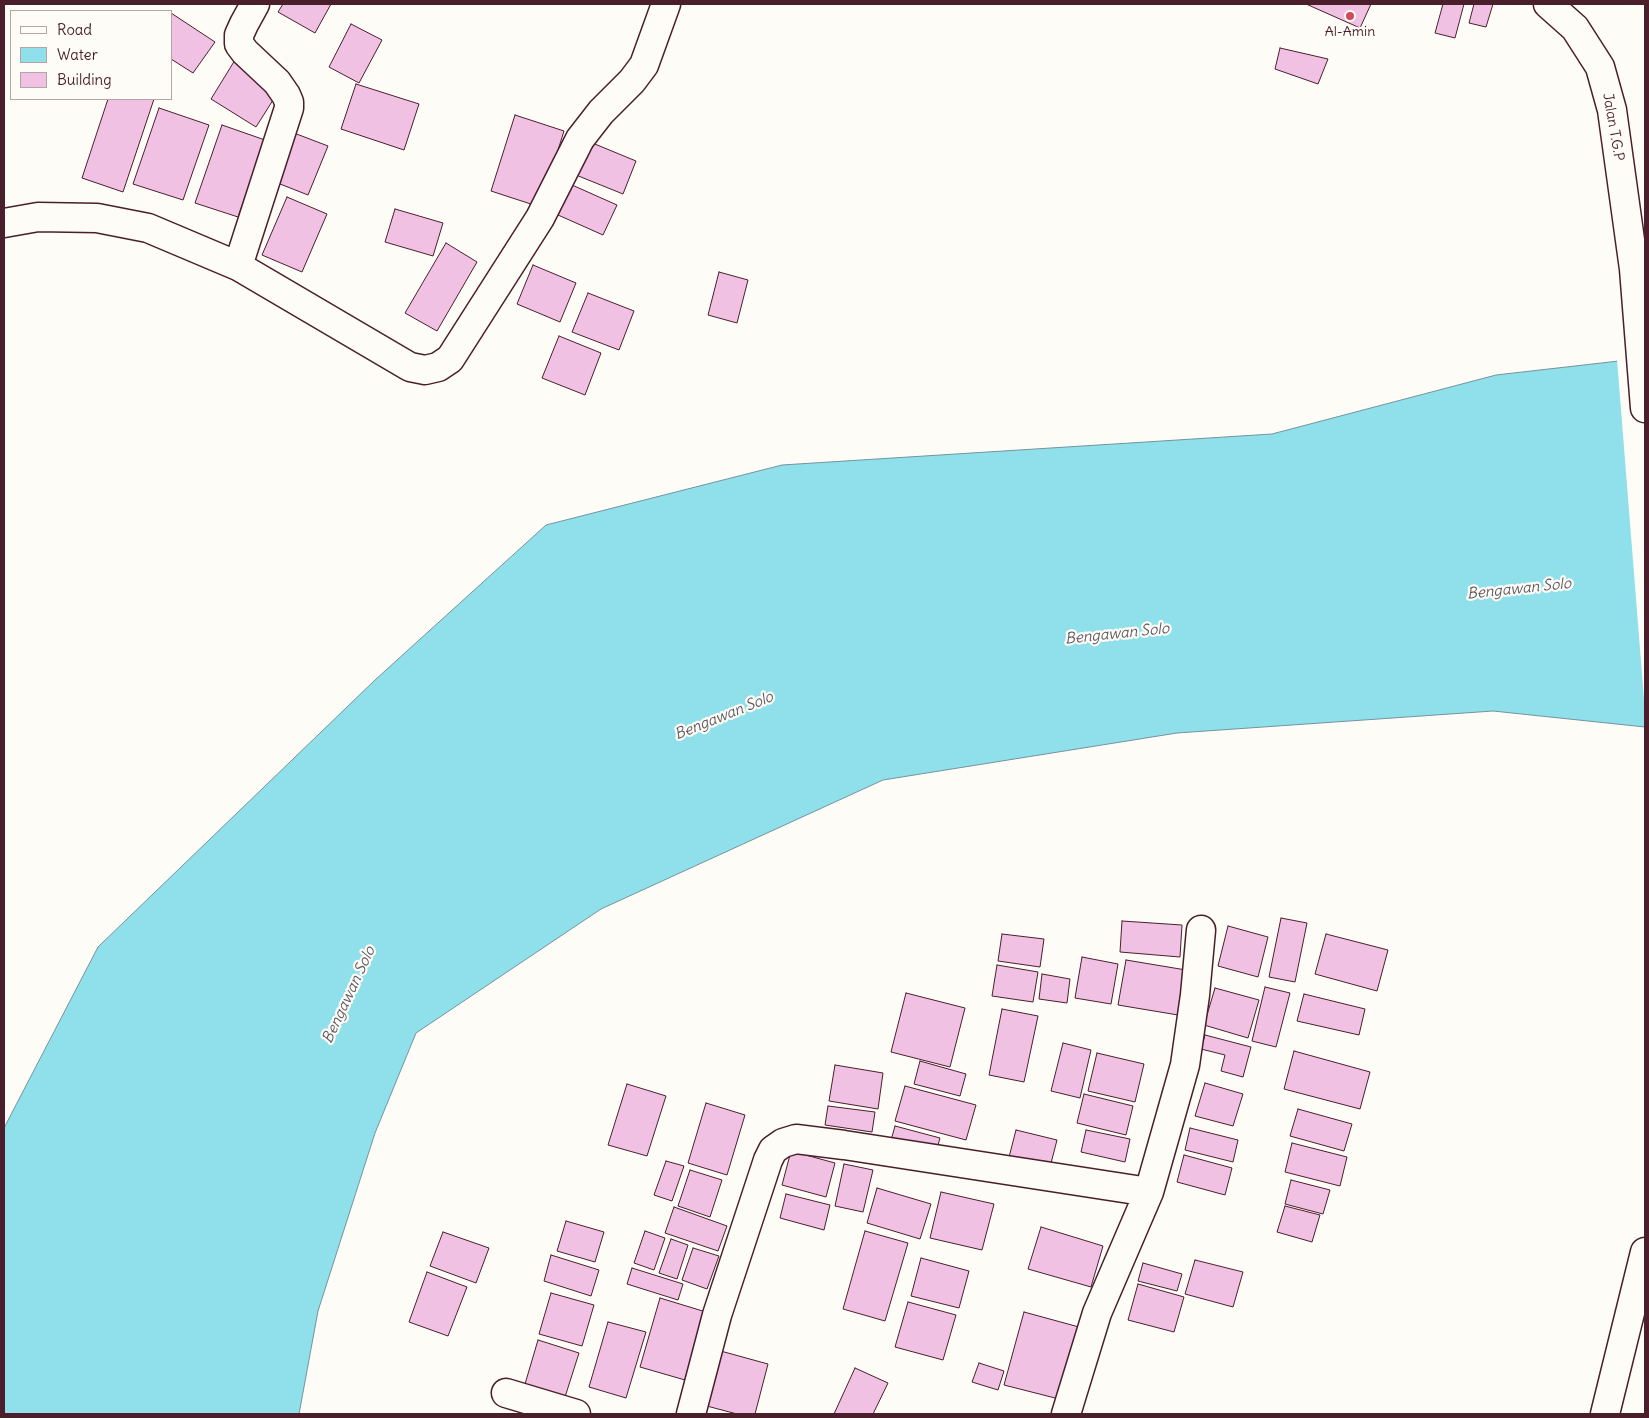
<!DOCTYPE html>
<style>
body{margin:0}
#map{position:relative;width:1649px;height:1418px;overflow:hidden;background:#fdfcf7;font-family:Delius,sans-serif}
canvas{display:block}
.frame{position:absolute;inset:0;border:5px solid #4a1f2b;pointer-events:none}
.legend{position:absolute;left:10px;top:10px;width:162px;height:90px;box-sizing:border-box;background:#fdfcf7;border:1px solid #b5a4a5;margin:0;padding:6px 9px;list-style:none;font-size:15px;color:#4a1f2b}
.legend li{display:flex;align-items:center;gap:10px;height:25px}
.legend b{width:25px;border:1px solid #b5a4a5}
</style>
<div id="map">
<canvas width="1649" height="1418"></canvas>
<div class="frame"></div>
<ul class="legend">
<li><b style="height:6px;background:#fdfcf7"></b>Road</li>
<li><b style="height:14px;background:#8fe0ea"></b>Water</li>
<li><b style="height:14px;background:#f1c1e4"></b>Building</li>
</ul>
</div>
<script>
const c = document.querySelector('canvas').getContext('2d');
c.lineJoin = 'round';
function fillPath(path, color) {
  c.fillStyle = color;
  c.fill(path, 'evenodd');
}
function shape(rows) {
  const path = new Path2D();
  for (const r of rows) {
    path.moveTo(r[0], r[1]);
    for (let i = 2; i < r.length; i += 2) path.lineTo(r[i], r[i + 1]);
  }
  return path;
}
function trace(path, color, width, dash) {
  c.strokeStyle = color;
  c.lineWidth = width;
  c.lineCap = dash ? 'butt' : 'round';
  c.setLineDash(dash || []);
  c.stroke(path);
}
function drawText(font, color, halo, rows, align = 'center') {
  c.font = font + ' Delius,sans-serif';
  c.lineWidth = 4.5;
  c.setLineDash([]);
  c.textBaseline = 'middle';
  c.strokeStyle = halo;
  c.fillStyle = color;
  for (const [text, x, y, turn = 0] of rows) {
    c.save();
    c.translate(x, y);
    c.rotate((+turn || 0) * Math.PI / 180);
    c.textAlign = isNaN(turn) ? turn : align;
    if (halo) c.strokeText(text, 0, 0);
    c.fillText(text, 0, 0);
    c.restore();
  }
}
const water = shape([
 [1645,358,1645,727,1493,711,1177,733,883,780,601,909,416,1033,375,1133,318,1311,299,1414,4,1414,4,1128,98,947,375,680,546,525,782,465,1272,434,1496,375,1645,358]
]);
fillPath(water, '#8fe0ea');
trace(water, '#73939e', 1);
fillPath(shape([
 [1645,355,1645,712,1617,359]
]), '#fdfcf7');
const building = shape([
 [283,4,331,4,315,33,278,12,283,4],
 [1306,4,1371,4,1360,28,1306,4],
 [1443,4,1464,4,1455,38,1435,33,1443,4],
 [1474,4,1493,4,1486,27,1469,23,1474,4],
 [171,13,215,42,193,73,171,59,171,13],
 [351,24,382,40,359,83,329,67,351,24],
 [1280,48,1328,59,1318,84,1275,69,1280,48],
 [235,60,280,89,256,127,211,99,235,60],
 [356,84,419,104,404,150,341,129,356,84],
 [108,99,154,99,123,192,82,178,108,99],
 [159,108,209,125,183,200,133,184,159,108],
 [515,115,564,131,540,207,491,191,515,115],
 [222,125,265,140,238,217,195,203,222,125],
 [294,133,328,146,308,195,275,182,294,133],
 [590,142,636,161,623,194,576,175,590,142],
 [572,185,617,205,603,235,558,215,572,185],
 [287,197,327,214,302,272,262,255,287,197],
 [395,209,443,223,433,256,385,242,395,209],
 [446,243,477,262,437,331,405,313,446,243],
 [533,265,576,283,560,322,517,304,533,265],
 [719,272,748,280,737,323,708,315,719,272],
 [588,293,634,311,619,350,572,332,588,293],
 [559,336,601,353,585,395,542,378,559,336],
 [1281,918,1307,923,1295,982,1269,977,1281,918],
 [1122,921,1182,925,1180,957,1120,952,1122,921],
 [1228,926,1268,937,1258,977,1218,966,1228,926],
 [1002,934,1044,939,1040,967,998,961,1002,934],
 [1326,934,1388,950,1377,991,1315,974,1326,934],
 [1082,957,1118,964,1111,1004,1075,998,1082,957],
 [1126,960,1186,970,1178,1015,1118,1005,1126,960],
 [997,965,1038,972,1033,1002,992,996,997,965],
 [1042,974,1070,979,1067,1003,1039,999,1042,974],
 [1265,987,1290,993,1276,1047,1252,1041,1265,987],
 [1215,988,1259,1000,1248,1038,1204,1025,1215,988],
 [906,993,965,1008,950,1067,891,1052,906,993],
 [1304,994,1365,1009,1359,1035,1297,1021,1304,994],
 [1002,1009,1038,1016,1024,1082,989,1075,1002,1009],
 [1205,1035,1251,1047,1243,1077,1221,1071,1225,1055,1201,1049,1205,1035],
 [1063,1043,1091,1050,1080,1098,1051,1091,1063,1043],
 [1294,1051,1370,1072,1360,1109,1284,1089,1294,1051],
 [1097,1053,1144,1064,1135,1102,1088,1091,1097,1053],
 [920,1061,966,1074,960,1096,914,1084,920,1061],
 [835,1065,883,1073,878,1109,829,1101,835,1065],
 [1205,1083,1243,1094,1233,1126,1195,1116,1205,1083],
 [627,1084,666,1096,647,1156,608,1145,627,1084],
 [905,1086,976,1105,966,1140,895,1121,905,1086],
 [1084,1094,1133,1106,1126,1135,1077,1123,1084,1094],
 [706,1103,745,1115,727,1175,688,1163,706,1103],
 [828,1106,875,1112,872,1132,825,1125,828,1106],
 [1298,1109,1352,1124,1344,1151,1290,1136,1298,1109],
 [895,1126,940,1138,935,1156,890,1144,895,1126],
 [1190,1128,1238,1140,1233,1162,1185,1150,1190,1128],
 [1016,1130,1057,1140,1049,1171,1008,1161,1016,1130],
 [1086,1130,1130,1139,1125,1162,1081,1152,1086,1130],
 [1292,1143,1347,1157,1340,1186,1285,1172,1292,1143],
 [791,1151,835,1163,826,1197,782,1185,791,1151],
 [1184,1155,1232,1168,1225,1195,1177,1182,1184,1155],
 [666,1161,684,1166,672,1201,654,1195,666,1161],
 [844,1164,873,1170,863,1212,835,1206,844,1164],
 [690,1170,722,1180,710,1217,678,1206,690,1170],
 [1291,1180,1330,1190,1323,1214,1285,1204,1291,1180],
 [877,1188,931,1204,920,1239,867,1223,877,1188],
 [941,1192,994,1204,982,1250,930,1238,941,1192],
 [786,1194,830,1205,824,1230,780,1218,786,1194],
 [1285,1206,1320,1215,1312,1242,1277,1232,1285,1206],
 [674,1207,727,1226,718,1251,665,1233,674,1207],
 [566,1221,604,1232,595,1262,557,1251,566,1221],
 [1041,1227,1103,1246,1091,1287,1028,1269,1041,1227],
 [645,1231,665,1238,654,1270,634,1263,645,1231],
 [865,1231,908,1243,885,1321,843,1309,865,1231],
 [443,1232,489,1248,476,1283,430,1266,443,1232],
 [671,1239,688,1245,677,1279,659,1273,671,1239],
 [693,1248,719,1256,707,1289,682,1280,693,1248],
 [551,1255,599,1270,591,1296,544,1281,551,1255],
 [921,1258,969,1271,959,1308,911,1296,921,1258],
 [1195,1260,1243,1272,1233,1307,1185,1294,1195,1260],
 [1143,1263,1182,1274,1177,1291,1138,1281,1143,1263],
 [632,1268,683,1284,678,1300,627,1284,632,1268],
 [427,1272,467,1287,448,1336,409,1322,427,1272],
 [1138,1284,1184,1297,1174,1332,1128,1320,1138,1284],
 [551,1293,594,1305,582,1346,539,1334,551,1293],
 [660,1298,706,1312,685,1380,640,1367,660,1298],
 [908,1302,956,1315,943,1360,895,1347,908,1302],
 [1024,1312,1079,1327,1059,1399,1004,1385,1024,1312],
 [608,1322,646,1332,626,1398,589,1387,608,1322],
 [538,1340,579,1353,565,1397,525,1384,538,1340],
 [717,1350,768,1364,755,1414,737,1414,703,1405,717,1350],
 [979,1363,1004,1371,998,1390,972,1382,979,1363],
 [855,1368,888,1383,873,1414,834,1414,855,1368]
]);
fillPath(building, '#f1c1e4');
trace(building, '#4a1f2b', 1);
const minor = shape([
 [1548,4,1575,28,1600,67,1612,110,1634,269,1645,408],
 [4,223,38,217,97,218,148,228,238,266,410,367,425,370,438,367,450,359,540,218,580,139,601,112,632,81,644,65,666,4],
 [238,266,289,108,289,102,286,95,277,82,245,52,239,44,239,35,244,24,255,4],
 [506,1393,576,1414],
 [691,1414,717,1315,768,1160,773,1150,783,1143,796,1139,844,1145,1149,1192],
 [1066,1414,1097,1313,1149,1192,1170,1118,1185,1065,1195,995,1201,930],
 [1605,1414,1645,1252]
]);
trace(minor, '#4a1f2b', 31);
trace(minor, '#fdfcf7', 28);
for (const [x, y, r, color] of [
 [1350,16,5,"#d1495b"]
]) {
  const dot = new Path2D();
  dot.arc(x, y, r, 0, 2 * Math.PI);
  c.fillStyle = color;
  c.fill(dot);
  trace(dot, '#fdfcf7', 2);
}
drawText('14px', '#4a1f2b', '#fdfcf7', [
 ["Al-Amin",1350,32]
]);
drawText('14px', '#4a1f2b', '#fdfcf7', [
 ["Jalan T.G.P",1613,127,80]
]);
drawText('italic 15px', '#5f5964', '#fdfcf7', [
 ["Bengawan Solo",1519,589,-6],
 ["Bengawan Solo",1117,634,-6],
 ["Bengawan Solo",724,716,-22],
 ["Bengawan Solo",349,995,-65]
]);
</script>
